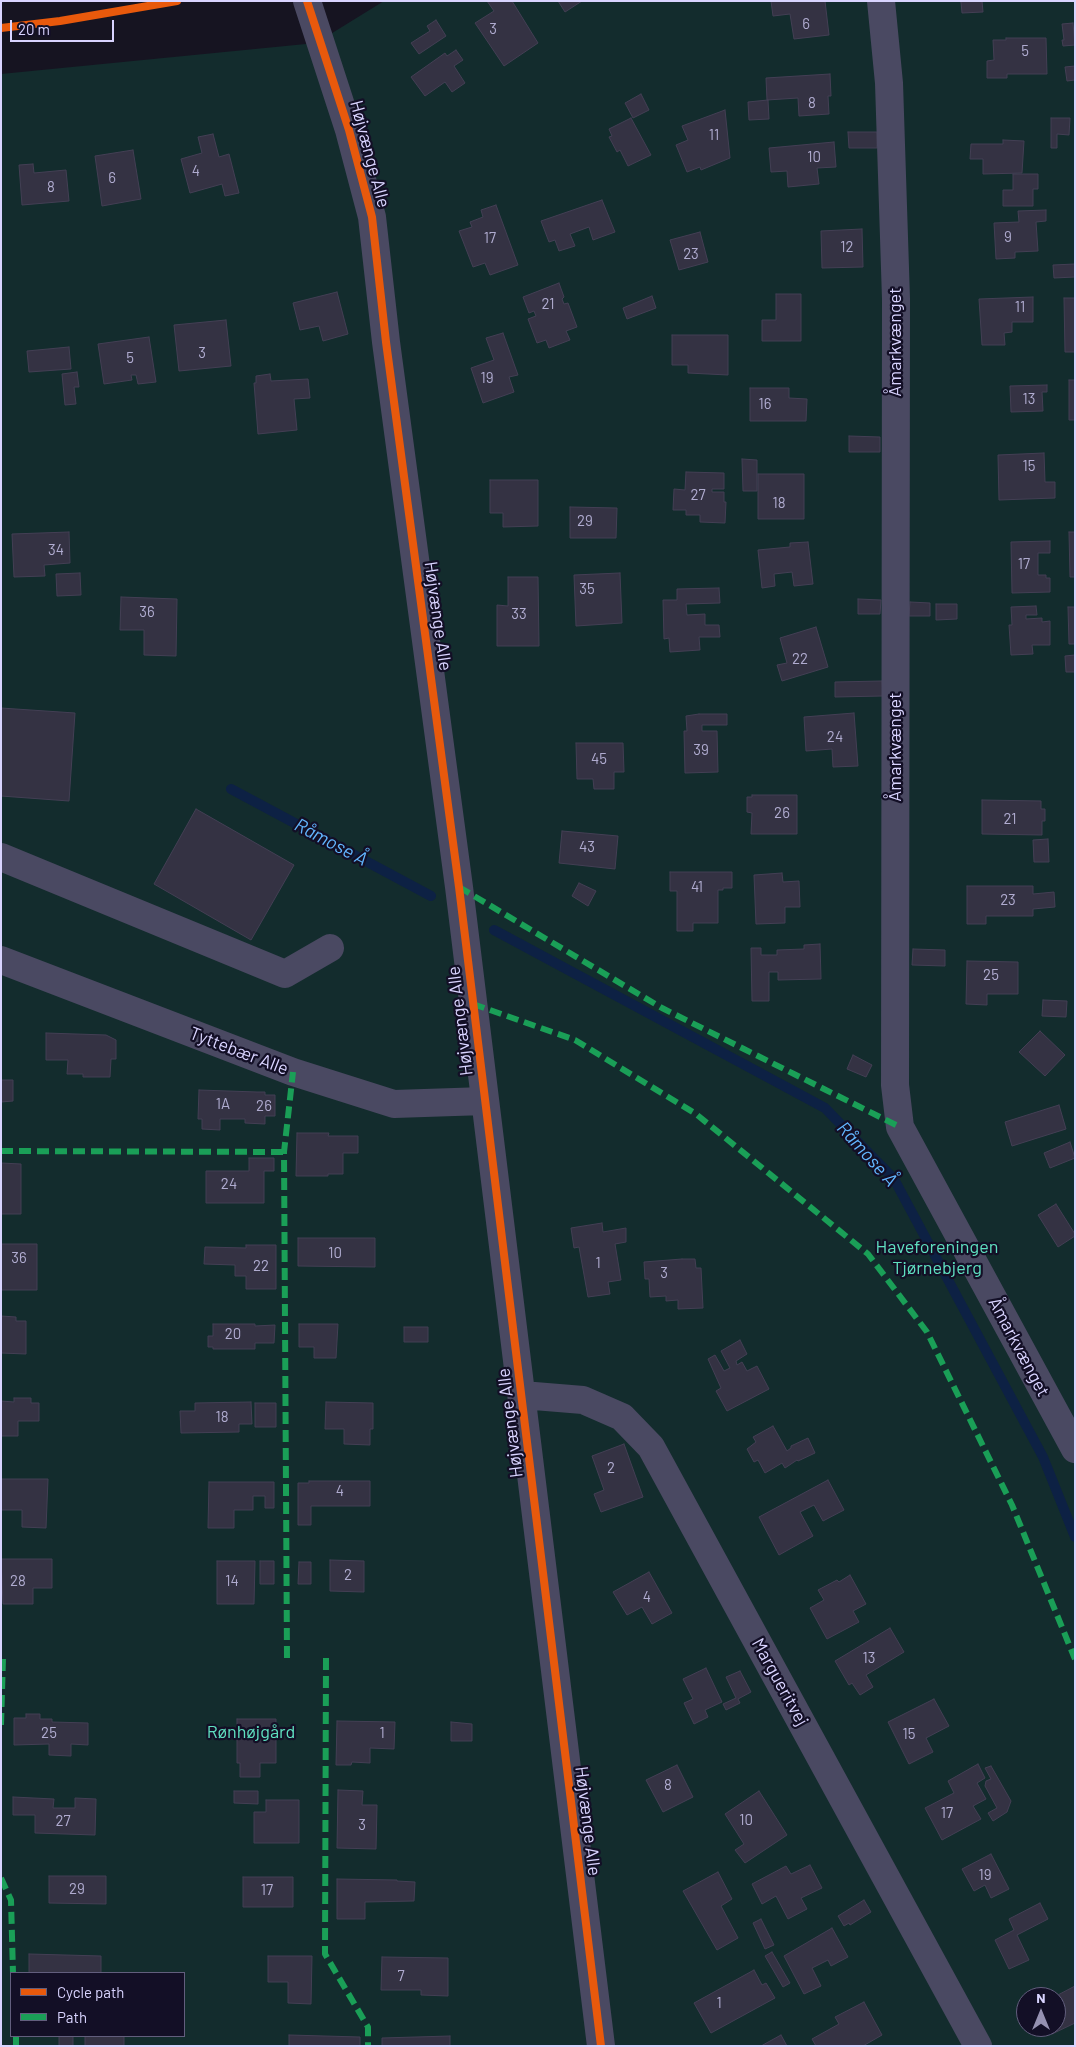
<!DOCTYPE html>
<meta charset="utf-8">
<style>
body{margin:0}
#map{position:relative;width:1076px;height:2047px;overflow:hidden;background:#161421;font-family:Barlow,sans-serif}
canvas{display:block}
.frame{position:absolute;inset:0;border:2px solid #d9d4ff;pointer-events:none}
.legend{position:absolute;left:10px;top:1972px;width:175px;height:65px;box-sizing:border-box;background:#130f26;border:1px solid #625e7d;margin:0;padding:6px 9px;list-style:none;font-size:15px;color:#d9d4ff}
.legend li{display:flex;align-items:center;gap:10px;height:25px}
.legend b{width:25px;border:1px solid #625e7d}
.north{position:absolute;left:1016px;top:1987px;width:50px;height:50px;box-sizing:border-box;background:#130f26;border:1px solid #625e7d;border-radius:50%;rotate:0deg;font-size:14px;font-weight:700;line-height:20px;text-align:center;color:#d9d4ff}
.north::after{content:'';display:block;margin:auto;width:18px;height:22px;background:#9591b1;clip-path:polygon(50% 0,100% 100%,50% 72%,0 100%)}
.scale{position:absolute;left:10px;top:20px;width:104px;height:22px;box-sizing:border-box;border:2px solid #d9d4ff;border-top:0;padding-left:6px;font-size:15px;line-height:18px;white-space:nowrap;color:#d9d4ff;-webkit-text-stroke:4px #130f26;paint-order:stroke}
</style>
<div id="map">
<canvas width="1076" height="2047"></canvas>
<div class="frame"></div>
<ul class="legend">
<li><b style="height:6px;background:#e8590c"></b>Cycle path</li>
<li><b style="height:6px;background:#1a9f57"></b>Path</li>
</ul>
<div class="north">N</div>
<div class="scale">20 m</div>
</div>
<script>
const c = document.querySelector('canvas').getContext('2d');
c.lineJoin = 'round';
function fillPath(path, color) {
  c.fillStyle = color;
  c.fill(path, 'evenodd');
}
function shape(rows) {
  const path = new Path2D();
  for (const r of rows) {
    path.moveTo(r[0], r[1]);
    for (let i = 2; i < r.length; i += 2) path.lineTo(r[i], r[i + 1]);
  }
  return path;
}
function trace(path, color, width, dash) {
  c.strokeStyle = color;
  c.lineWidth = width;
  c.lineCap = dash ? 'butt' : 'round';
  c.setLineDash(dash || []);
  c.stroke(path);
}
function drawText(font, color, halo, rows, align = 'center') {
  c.font = font + ' Barlow,sans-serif';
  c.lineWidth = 4.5;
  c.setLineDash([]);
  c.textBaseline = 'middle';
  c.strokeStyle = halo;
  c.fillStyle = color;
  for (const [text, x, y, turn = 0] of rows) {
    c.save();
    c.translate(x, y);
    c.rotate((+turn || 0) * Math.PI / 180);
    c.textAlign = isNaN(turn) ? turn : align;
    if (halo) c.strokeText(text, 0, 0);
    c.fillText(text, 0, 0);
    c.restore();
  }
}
fillPath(shape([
 [384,1,1075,1,1075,2046,1,2046,1,74,316,43],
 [11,1973,184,1973,184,2036,11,2036],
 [1026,1997,1056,1997,1056,2027,1026,2027]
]), '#132c2d');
trace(shape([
 [231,789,431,896],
 [494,930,825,1108,894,1179,1043,1457,1075,1537]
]), '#0d2144', 10);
const building = shape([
 [487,1,512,1,538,43,504,66,475,23,494,11,487,1],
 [558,1,582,1,565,12,558,1],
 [771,1,825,1,829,35,794,39,790,14,773,16,771,1],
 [959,1,982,1,983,12,962,13,961,2,959,1],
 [436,20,446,36,419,54,411,43,430,31,427,26,436,20],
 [1073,23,1075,45,1063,46,1062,40,1064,40,1062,24,1073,23],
 [1006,38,1046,38,1047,74,1007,74,1007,78,987,78,987,61,994,60,993,40,1006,40,1006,38],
 [456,50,463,60,454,66,465,83,452,92,445,82,425,96,411,77,445,53,447,56,456,50],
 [1075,66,1075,80,1067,81,1065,67,1075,66],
 [830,74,831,96,828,96,829,114,799,116,798,98,767,100,766,78,830,74],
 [641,94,649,110,633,118,625,103,641,94],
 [768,100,769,119,749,120,748,102,768,100],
 [725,110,730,158,701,170,700,167,687,172,676,145,688,140,682,126,725,110],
 [631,118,651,155,628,166,620,150,617,152,609,137,612,136,609,129,631,118],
 [1051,118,1070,118,1069,135,1057,134,1057,148,1051,148,1051,118],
 [848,132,877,132,877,148,849,148,848,132],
 [213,134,219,157,229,154,239,193,225,196,222,184,190,193,181,159,202,153,198,137,213,134],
 [1003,140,1024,141,1022,173,983,174,983,159,970,159,971,144,1003,144,1003,140],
 [834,142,836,167,817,168,819,184,788,187,787,171,771,172,769,148,834,142],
 [133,150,141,199,102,206,95,156,133,150],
 [33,164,34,173,66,170,69,201,22,205,19,165,33,164],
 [1013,174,1038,174,1038,189,1033,189,1033,206,1003,206,1003,190,1013,190,1013,174],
 [602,200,615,232,593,240,589,227,570,234,575,246,559,251,555,240,549,242,541,221,602,200],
 [496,205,518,265,490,275,485,263,473,267,459,231,472,227,470,222,483,217,481,210,496,205],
 [1046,210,1046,221,1036,222,1038,251,1015,252,1015,258,996,259,994,223,1019,222,1018,211,1046,210],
 [862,229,863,267,822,268,821,231,862,229],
 [700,232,708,262,679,270,670,240,700,232],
 [1075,264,1075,277,1054,278,1053,265,1075,264],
 [559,283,564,297,562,299,564,304,568,303,577,327,566,331,570,340,549,348,546,340,537,343,528,319,536,316,534,311,529,313,523,297,559,283],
 [337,292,348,334,323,341,319,326,300,330,293,303,337,292],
 [776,294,801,294,801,341,762,341,762,320,776,320,776,294],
 [652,296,656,308,627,319,623,308,652,296],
 [1033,297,1033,322,1012,322,1012,332,1004,333,1005,345,982,345,979,299,1033,297],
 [1064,298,1075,298,1075,352,1065,352,1064,298],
 [226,320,231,366,179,371,174,325,226,320],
 [503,333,518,375,509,377,514,392,483,403,471,368,494,360,486,338,503,333],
 [672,335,728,335,728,375,688,373,688,365,672,365,672,335],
 [149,337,156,382,138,384,136,375,131,375,132,380,104,384,98,344,149,337],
 [69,347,71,369,29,372,27,351,69,347],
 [77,372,79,387,74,387,76,404,65,405,62,374,77,372],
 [270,374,271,381,308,379,310,398,294,399,297,430,258,434,254,383,256,383,256,376,270,374],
 [1069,380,1075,380,1075,420,1069,420,1069,380],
 [1047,385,1047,392,1042,392,1043,411,1011,412,1010,386,1047,385],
 [750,388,789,388,789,398,807,399,806,421,750,421,750,388],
 [849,436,880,437,880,452,849,452,849,436],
 [1044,453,1045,482,1055,482,1055,498,999,500,998,455,1044,453],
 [742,459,757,460,757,491,743,491,742,459],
 [686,472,724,473,724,489,712,489,712,492,724,492,724,502,726,502,725,523,700,522,700,515,686,515,686,510,673,510,674,489,685,490,686,472],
 [758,474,804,474,804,519,758,519,758,474],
 [490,480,538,480,538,526,503,527,503,513,490,513,490,480],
 [570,507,617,508,616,538,570,538,570,507],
 [69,532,70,563,44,565,45,576,14,577,12,534,69,532],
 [1069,532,1075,532,1075,577,1070,577,1069,532],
 [1050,541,1050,553,1038,553,1038,575,1046,575,1046,578,1050,578,1050,592,1012,593,1011,542,1050,541],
 [808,542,813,584,794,586,792,572,774,574,775,586,762,588,758,550,790,547,790,543,808,542],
 [80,573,81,595,57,596,56,574,80,573],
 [620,573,622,623,576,626,574,575,620,573],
 [508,577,538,577,539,646,497,646,497,605,508,606,508,577],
 [719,588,720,603,686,604,687,615,705,614,705,625,719,625,720,637,699,637,700,650,670,652,669,638,664,639,663,600,677,600,677,589,719,588],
 [121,597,177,599,176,656,144,655,144,630,120,630,121,597],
 [858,599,881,600,880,614,858,614,858,599],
 [910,602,930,603,930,616,909,616,910,602],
 [936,604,957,604,957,619,936,620,936,604],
 [1036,606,1037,615,1026,615,1026,619,1042,618,1042,622,1050,621,1050,645,1032,645,1033,654,1011,655,1009,625,1012,625,1011,607,1036,606],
 [1068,607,1075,607,1075,644,1069,644,1068,607],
 [816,627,828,667,782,681,777,665,787,663,780,638,816,627],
 [1075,655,1075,672,1066,672,1065,656,1075,655],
 [882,681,883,696,835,697,835,682,882,681],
 [1,708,75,713,69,801,1,796,1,708],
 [854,713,858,766,833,767,832,749,806,751,804,717,854,713],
 [699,714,727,714,727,725,702,725,702,731,717,731,718,772,685,773,684,731,687,731,686,716,699,714],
 [576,743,623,743,624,772,614,772,614,789,594,789,593,779,577,779,576,743],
 [752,795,797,795,797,834,751,834,752,813,747,812,747,797,752,797,752,795],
 [982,800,1041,801,1041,809,1045,809,1045,821,1042,821,1042,835,982,834,982,800],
 [196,809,294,865,251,940,154,884,196,809],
 [562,831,618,836,615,869,559,863,562,831],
 [1048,839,1049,862,1034,862,1033,840,1048,839],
 [670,872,732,872,732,888,723,888,723,890,718,890,718,923,693,923,693,931,677,931,677,891,670,891,670,872],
 [782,873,783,882,799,881,800,907,785,907,785,923,756,924,754,875,782,873],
 [579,883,596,891,588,906,572,896,579,883],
 [967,886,1033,886,1033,894,1054,892,1055,907,1033,909,1033,916,986,916,986,924,967,924,967,886],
 [820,944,821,979,778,980,778,972,769,972,769,1001,752,1001,751,948,761,948,761,955,777,955,777,950,804,949,804,945,820,944],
 [913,949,945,950,945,966,912,965,913,949],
 [967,961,1018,962,1018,994,987,994,987,1005,966,1004,967,961],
 [1043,1000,1067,1001,1066,1017,1042,1016,1043,1000],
 [1040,1031,1065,1055,1045,1076,1019,1052,1040,1031],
 [46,1033,106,1035,116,1040,116,1059,111,1059,110,1077,83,1077,83,1074,67,1074,68,1060,46,1060,46,1033],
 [853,1055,872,1065,866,1077,847,1069,853,1055],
 [1,1080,13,1080,13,1101,1,1102,1,1080],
 [199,1090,257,1092,265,1092,265,1095,275,1095,275,1116,265,1116,265,1124,245,1123,245,1119,220,1119,220,1130,202,1129,202,1119,198,1119,199,1090],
 [1059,1105,1066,1129,1012,1146,1005,1122,1059,1105],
 [297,1133,329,1133,328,1136,358,1136,358,1153,343,1153,343,1174,328,1174,328,1176,296,1176,297,1133],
 [1070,1142,1075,1158,1050,1168,1044,1153,1070,1142],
 [249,1158,274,1158,274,1171,264,1171,264,1203,206,1203,206,1171,249,1171,249,1158],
 [1,1163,21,1164,21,1214,1,1214,1,1163],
 [1056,1204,1075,1234,1075,1236,1058,1247,1038,1215,1056,1204],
 [602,1223,603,1232,626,1228,626,1242,615,1244,621,1280,608,1282,610,1294,588,1297,579,1247,574,1248,571,1228,602,1223],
 [298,1238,375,1238,375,1267,298,1266,298,1238],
 [1,1244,37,1244,37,1290,1,1290,1,1244],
 [246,1245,276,1245,276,1289,246,1289,246,1276,235,1276,235,1265,204,1264,205,1247,246,1248,246,1245],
 [682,1259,695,1259,696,1268,701,1268,703,1308,678,1309,678,1300,666,1301,666,1296,650,1297,649,1279,645,1279,644,1262,682,1259],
 [1,1316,16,1317,16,1321,26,1321,26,1354,1,1353,1,1316],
 [213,1324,255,1324,255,1326,275,1325,274,1343,255,1343,255,1349,213,1349,213,1347,208,1347,208,1336,213,1336,213,1324],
 [299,1324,338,1324,336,1358,314,1358,314,1347,299,1347,299,1324],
 [404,1327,428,1327,428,1342,404,1342,404,1327],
 [740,1340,747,1354,736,1361,737,1365,742,1362,747,1371,757,1366,769,1389,727,1411,716,1391,721,1388,708,1359,715,1355,724,1371,730,1368,721,1351,740,1340],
 [14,1398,31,1398,31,1403,39,1403,39,1421,18,1421,18,1436,1,1436,1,1401,14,1402,14,1398],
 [251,1402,252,1424,239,1424,239,1432,181,1433,180,1411,195,1411,195,1403,251,1402],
 [326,1402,373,1403,373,1429,370,1429,370,1445,344,1444,344,1429,325,1429,326,1402],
 [255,1403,276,1403,276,1427,255,1427,255,1403],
 [773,1426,787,1451,791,1448,791,1446,808,1438,815,1453,798,1461,797,1460,785,1468,782,1463,765,1473,758,1460,754,1462,747,1449,756,1442,753,1437,773,1426],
 [624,1444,643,1497,601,1512,594,1494,604,1490,592,1456,624,1444],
 [1,1479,48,1479,46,1528,22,1527,22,1510,1,1510,1,1479],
 [828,1480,844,1510,823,1521,814,1505,800,1512,813,1536,779,1555,759,1517,828,1480],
 [309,1481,370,1481,370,1506,311,1506,311,1525,298,1525,298,1483,309,1483,309,1481],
 [209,1482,274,1482,274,1508,265,1508,265,1496,253,1496,253,1510,234,1510,234,1528,208,1528,209,1482],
 [1,1559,52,1559,52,1588,33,1588,33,1604,3,1604,1,1559],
 [330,1560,364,1561,364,1592,330,1591,330,1560],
 [217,1561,255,1561,254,1604,217,1604,217,1561],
 [260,1561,274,1561,274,1584,260,1584,260,1561],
 [299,1562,311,1562,311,1584,298,1584,299,1562],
 [649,1572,672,1613,652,1624,642,1607,627,1615,613,1592,649,1572],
 [850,1575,866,1604,853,1611,859,1622,827,1639,810,1608,824,1600,818,1590,837,1580,839,1582,850,1575],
 [890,1628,904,1652,866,1675,873,1687,860,1695,852,1683,849,1685,835,1661,890,1628],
 [706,1668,722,1702,705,1710,708,1717,694,1724,684,1703,693,1699,683,1679,706,1668],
 [740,1671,751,1692,738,1699,740,1703,726,1710,723,1704,736,1698,726,1677,740,1671],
 [934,1699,949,1726,926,1738,933,1752,909,1764,888,1722,934,1699],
 [26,1714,40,1714,40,1719,52,1719,52,1722,88,1723,88,1745,71,1744,71,1756,49,1755,49,1744,14,1745,14,1718,26,1718,26,1714],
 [237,1719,276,1719,276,1763,260,1763,260,1777,240,1777,240,1763,237,1763,237,1719],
 [337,1721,395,1722,394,1749,370,1748,370,1763,352,1762,351,1765,336,1765,337,1721],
 [451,1722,472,1724,472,1741,451,1741,451,1722],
 [978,1764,985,1778,977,1783,986,1799,973,1806,981,1819,942,1840,925,1808,954,1793,948,1781,978,1764],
 [677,1765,693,1797,663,1812,646,1780,677,1765],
 [991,1766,1011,1801,1007,1812,993,1821,988,1813,997,1808,985,1786,986,1781,991,1779,985,1768,991,1766],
 [338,1790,363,1791,362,1805,377,1805,376,1849,337,1848,338,1790],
 [234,1791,258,1791,258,1804,234,1803,234,1791],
 [759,1791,787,1835,745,1863,735,1850,744,1844,725,1814,759,1791],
 [13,1797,54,1799,53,1808,75,1808,75,1798,96,1799,95,1835,35,1833,35,1815,13,1815,13,1797],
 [266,1800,299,1800,299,1843,254,1843,254,1812,266,1812,266,1800],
 [991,1854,1009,1889,991,1898,985,1885,974,1891,962,1869,991,1854],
 [810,1865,822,1888,801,1898,807,1909,788,1919,776,1896,762,1904,752,1884,786,1866,791,1874,810,1865],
 [718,1872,732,1899,721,1906,738,1938,717,1950,683,1891,718,1872],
 [49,1876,106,1876,106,1904,49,1903,49,1876],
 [243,1877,293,1877,293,1907,243,1907,243,1877],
 [337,1879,397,1880,397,1881,415,1882,414,1901,365,1902,365,1919,337,1919,337,1879],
 [864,1900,871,1912,850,1925,849,1923,844,1926,838,1916,864,1900],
 [1040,1903,1048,1919,1017,1935,1029,1960,1009,1969,995,1940,1014,1930,1009,1919,1040,1903],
 [761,1919,774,1945,765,1949,753,1923,761,1919],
 [832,1928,848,1957,831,1966,828,1960,812,1968,821,1986,804,1994,784,1956,832,1928],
 [772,1952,790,1983,783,1987,765,1956,772,1952],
 [29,1954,101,1956,101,1973,29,1973,29,1954],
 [268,1956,312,1956,311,2004,288,2003,288,1982,268,1982,268,1956],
 [382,1957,448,1958,448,1996,421,1995,421,1990,381,1990,382,1957],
 [754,1970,762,1985,766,1983,775,1998,711,2033,694,2003,754,1970],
 [1075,1986,1075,2023,1052,2034,1049,2027,1056,2027,1056,1997,1054,1997,1075,1986],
 [864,2002,882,2035,863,2046,816,2046,812,2039,839,2024,835,2017,864,2002],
 [289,2035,360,2037,360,2046,289,2046,289,2035],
 [781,2035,787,2046,761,2046,781,2035],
 [59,2036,73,2036,73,2046,59,2046,59,2036],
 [85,2036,124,2036,124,2046,85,2046,85,2036],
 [450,2036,450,2046,382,2046,382,2038,450,2036]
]);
fillPath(building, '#343243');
trace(building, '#433f54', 1);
trace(shape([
 [307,1,349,130,372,217,386,342,459,887,601,2046],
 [881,1,889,83,896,299,895,1085,900,1127,1075,1449],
 [1,857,285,974,330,948],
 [1,960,293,1072,394,1104,485,1101],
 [522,1395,583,1400,622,1417,651,1447,978,2046]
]), '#4a4962', 28);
trace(shape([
 [459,887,662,1008,900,1127],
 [473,1004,575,1040,696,1114,868,1254,927,1332,1012,1505,1075,1659],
 [1,1151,284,1152],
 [287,1658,284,1152,293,1072],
 [326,1658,325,1954,368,2027,368,2046],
 [1,1725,3,1658],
 [1,1878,11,1900,13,1973],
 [16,2036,16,2046]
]), '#1a9f57', 6, [12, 6]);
trace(shape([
 [307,1,349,130,372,217,386,342,459,887,601,2046],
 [1,28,60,21,177,1]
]), '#e8590c', 8);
drawText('15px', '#b0acd0', null, [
 ["6",806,24],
 ["3",493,29],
 ["5",1025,51],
 ["8",812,103],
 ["11",714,135],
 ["10",814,157],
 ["4",196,171],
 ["6",112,178],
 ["8",51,187],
 ["9",1008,237],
 ["17",490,238],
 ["12",847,247],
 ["23",691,254],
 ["21",548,304],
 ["11",1020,307],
 ["3",202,353],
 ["5",130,358],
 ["19",487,378],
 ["13",1029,399],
 ["16",765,404],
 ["15",1029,466],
 ["27",698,495],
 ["18",779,503],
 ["29",585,521],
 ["34",56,550],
 ["17",1024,564],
 ["35",587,589],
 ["36",147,612],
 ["33",519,614],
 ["22",800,659],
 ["24",835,737],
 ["39",701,750],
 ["45",599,759],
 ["26",782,813],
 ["21",1010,819],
 ["43",587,847],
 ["41",697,887],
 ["23",1008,900],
 ["25",991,975],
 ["1A",223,1104],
 ["26",264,1106],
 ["24",229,1184],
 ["10",335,1253],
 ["36",19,1258],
 ["1",598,1263],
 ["22",261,1266],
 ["3",664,1273],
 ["20",233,1334],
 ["18",222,1417],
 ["2",611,1468],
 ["4",340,1491],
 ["2",348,1575],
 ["28",18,1581],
 ["14",232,1581],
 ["4",647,1597],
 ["13",869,1658],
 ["25",49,1733],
 ["1",382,1733],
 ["15",909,1734],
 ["8",668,1785],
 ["17",947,1813],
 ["10",746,1820],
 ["27",63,1821],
 ["3",362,1825],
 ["19",985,1875],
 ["29",77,1889],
 ["17",267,1890],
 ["7",401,1976],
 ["1",719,2003]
]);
drawText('18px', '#d9d4ff', '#130f26', [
 ["Højvænge Alle",370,154,75],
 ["Åmarkvænget",895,342,-90],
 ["Højvænge Alle",438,616,82],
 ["Åmarkvænget",895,747,-90],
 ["Højvænge Alle",460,1021,-97],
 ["Tyttebær Alle",239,1051,21],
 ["Åmarkvænget",1019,1347,62],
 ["Højvænge Alle",510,1423,-97],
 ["Margueritvej",780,1682,61],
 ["Højvænge Alle",588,1821,83]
]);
drawText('18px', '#5fe0c0', '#130f26', [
 ["Haveforeningen",937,1247],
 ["Tjørnebjerg",937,1268],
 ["Rønhøjgård",251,1732]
]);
drawText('italic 19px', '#62b6ff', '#130f26', [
 ["Råmose Å",331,842,28],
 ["Råmose Å",867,1154,48]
]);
</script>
